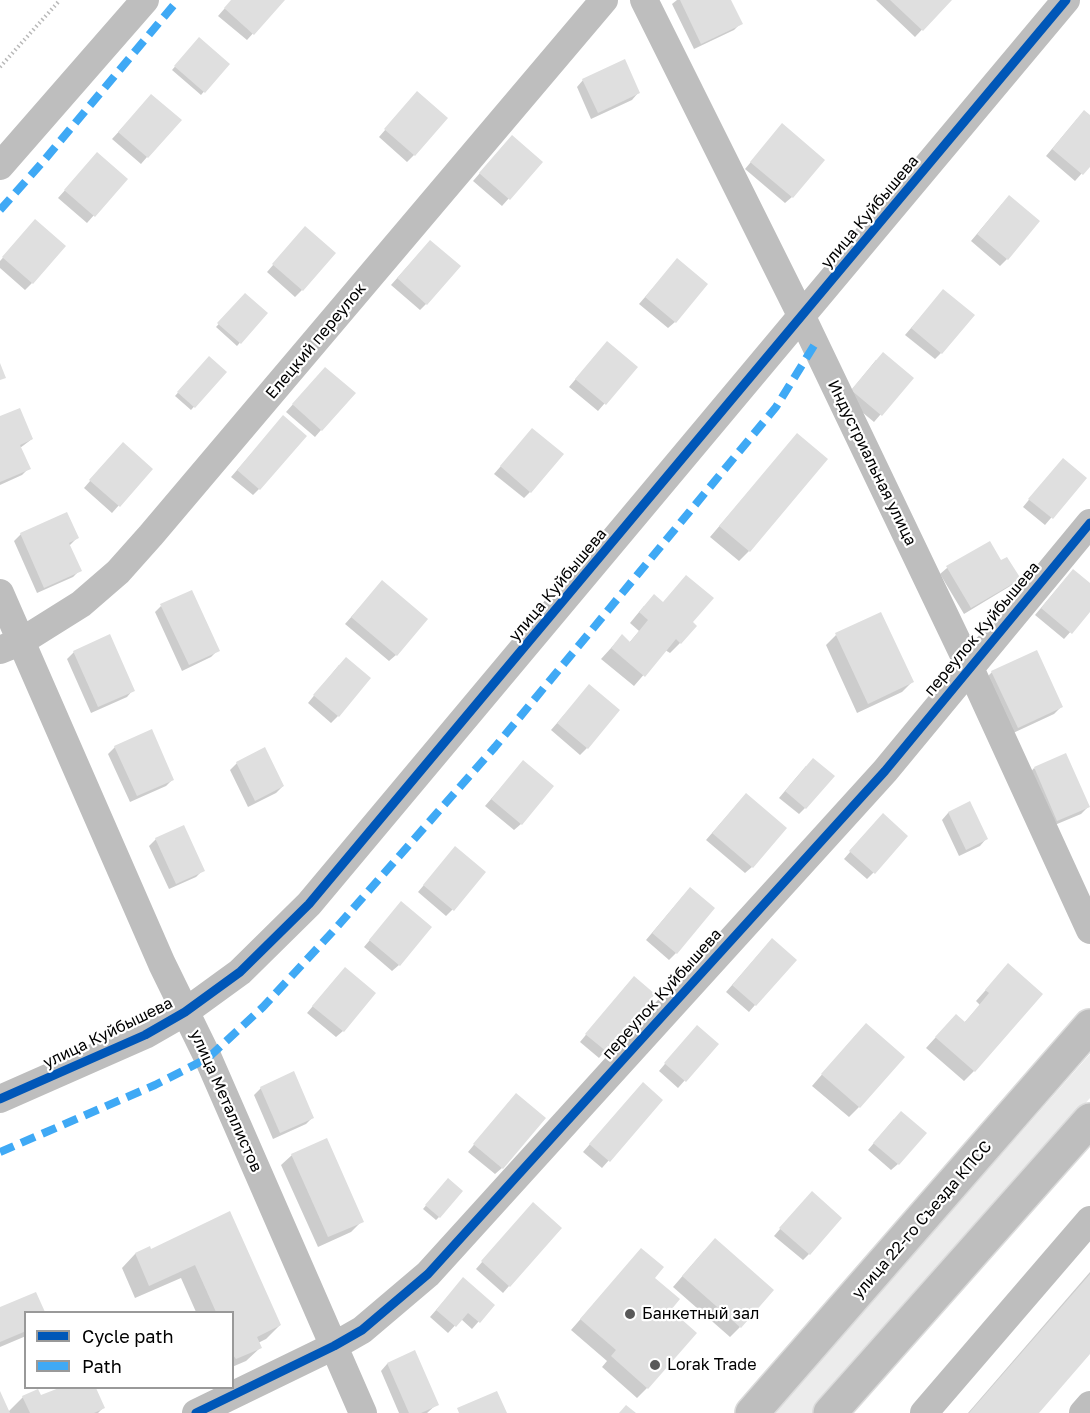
<!DOCTYPE html>
<meta charset="utf-8">
<style>
body{margin:0}
#map{position:relative;width:1090px;height:1413px;overflow:hidden;background:#fff;font-family:"Golos Text",sans-serif}
canvas{display:block}
.legend{position:absolute;left:24px;top:1311px;width:210px;height:78px;box-sizing:border-box;background:#fff;border:2px solid #999;margin:0;padding:8px 10px;list-style:none;font-size:18px;color:#000}
.legend li{display:flex;align-items:center;gap:12px;height:30px}
.legend b{width:30px;border:2px solid #999}
</style>
<div id="map">
<canvas width="1090" height="1413"></canvas>
<ul class="legend">
<li><b style="height:8px;background:#0057b8"></b>Cycle path</li>
<li><b style="height:8px;background:#3fa9f5"></b>Path</li>
</ul>
</div>
<script>
const c = document.querySelector('canvas').getContext('2d');
c.lineJoin = 'round';
function fillPath(path, color) {
  c.fillStyle = color;
  c.fill(path, 'evenodd');
}
function shape(rows) {
  const path = new Path2D();
  for (const r of rows) {
    path.moveTo(r[0], r[1]);
    for (let i = 2; i < r.length; i += 2) path.lineTo(r[i], r[i + 1]);
  }
  return path;
}
function trace(path, color, width, dash) {
  c.strokeStyle = color;
  c.lineWidth = width;
  c.lineCap = dash ? 'butt' : 'round';
  c.setLineDash(dash || []);
  c.stroke(path);
}
function drawText(font, color, halo, rows, align = 'center') {
  c.font = font + ' "Golos Text",sans-serif';
  c.lineWidth = 4.5;
  c.setLineDash([]);
  c.textBaseline = 'middle';
  c.strokeStyle = halo;
  c.fillStyle = color;
  for (const [text, x, y, turn = 0] of rows) {
    c.save();
    c.translate(x, y);
    c.rotate((+turn || 0) * Math.PI / 180);
    c.textAlign = isNaN(turn) ? turn : align;
    if (halo) c.strokeText(text, 0, 0);
    c.fillText(text, 0, 0);
    c.restore();
  }
}
fillPath(shape([
 [1090,1054,1090,1098,895,1320,812,1413,773,1413]
]), '#ececec');
fillPath(shape([
 [232,0,283,0,247,40,218,16],
 [677,0,730,0,741,23,734,30,694,49,672,4],
 [876,0,950,0,915,37],
 [199,39,228,64,201,95,172,70],
 [583,80,638,93,632,100,591,119,577,87],
 [411,100,414,155,407,162,379,137],
 [145,103,147,157,141,164,112,139],
 [1090,117,1090,164,1075,181,1046,156,1077,119],
 [776,132,792,197,785,203,745,169],
 [505,144,541,162,502,206,473,181],
 [91,161,126,179,87,223,58,198],
 [1002,204,1007,259,1000,266,971,241],
 [29,228,32,283,25,290,0,268,0,261],
 [299,235,302,290,295,297,267,272],
 [423,249,426,304,420,310,391,285],
 [671,267,675,322,668,328,639,304],
 [245,295,266,313,237,346,216,327],
 [937,298,941,353,935,359,905,335],
 [601,349,636,367,598,411,569,387],
 [209,358,225,372,191,410,175,396],
 [876,360,912,378,874,422,845,398],
 [318,376,321,430,315,437,286,412],
 [0,418,32,439,20,448,29,468,22,475,0,485],
 [277,424,259,489,253,495,231,477],
 [797,435,749,551,739,561,710,537],
 [526,437,530,492,524,498,494,474],
 [116,451,151,469,112,513,84,488],
 [1056,467,1085,478,1045,525,1023,507],
 [21,534,77,538,69,546,80,570,73,577,37,593,14,541],
 [1001,562,1019,579,1012,585,964,614,940,574,947,568],
 [1067,577,1090,585,1090,610,1064,639,1035,615],
 [376,589,396,655,389,661,345,624],
 [161,606,218,650,211,657,182,671,155,612],
 [644,606,691,623,680,643,670,653,665,650,634,686,601,659,622,636,629,643,639,631,630,623],
 [836,635,912,682,902,692,857,713,826,645],
 [74,652,133,690,127,697,91,713,67,659],
 [339,665,338,716,331,723,308,703],
 [992,672,1061,707,1054,714,1011,734,985,679],
 [583,693,587,748,580,755,551,730],
 [115,747,173,779,166,786,130,802,108,754],
 [264,749,283,786,276,793,248,807,230,770,237,763],
 [806,766,805,808,799,814,779,798],
 [1034,768,1088,807,1081,814,1050,827,1028,775],
 [517,769,521,824,514,830,485,806],
 [739,802,752,867,745,873,706,840],
 [970,803,986,839,980,846,959,856,942,820,948,813],
 [876,822,874,872,867,879,844,859],
 [156,839,203,870,196,877,169,889,149,846],
 [449,855,453,909,446,916,418,892],
 [683,896,676,953,669,960,646,940],
 [395,910,399,965,392,971,364,947],
 [765,947,755,1005,749,1012,726,992],
 [1008,965,974,1071,964,1081,926,1048,946,1026,964,1023,980,1005,976,1001],
 [338,976,343,1031,336,1037,307,1013],
 [627,985,653,995,599,1058,580,1042],
 [690,1034,717,1044,678,1088,659,1071],
 [856,1035,859,1107,849,1117,812,1086],
 [261,1088,313,1117,306,1124,273,1139,254,1095],
 [636,1091,661,1101,602,1168,583,1152],
 [510,1101,502,1168,495,1174,468,1152],
 [894,1119,898,1164,891,1170,868,1150],
 [292,1155,362,1221,351,1232,318,1247,281,1165],
 [445,1183,439,1217,436,1220,423,1209],
 [805,1200,809,1254,803,1260,774,1236],
 [526,1211,509,1286,503,1293,476,1269],
 [229,1213,280,1325,266,1339,258,1343,260,1348,246,1361,232,1367,232,1312,196,1312,181,1278,135,1298,122,1268,135,1254,149,1248,150,1251],
 [704,1251,740,1327,730,1337,673,1287],
 [631,1261,653,1278,669,1310,647,1388,637,1398,602,1367,607,1361,571,1330],
 [1090,1272,1090,1352,1038,1413,968,1413],
 [457,1286,493,1305,472,1329,461,1319,448,1333,430,1317],
 [36,1294,44,1312,26,1312,26,1336,0,1347,0,1309],
 [414,1352,437,1404,427,1413,399,1413,381,1371,387,1364],
 [61,1388,94,1388,103,1408,98,1413,0,1413,0,1395,8,1412,23,1397,40,1397]
]), '#0003');
fillPath(shape([
 [231,0,285,0,254,35,224,8],
 [680,0,731,0,743,24,701,44],
 [890,0,952,0,923,31],
 [199,37,230,64,205,93,174,66],
 [625,59,640,93,598,113,582,79],
 [417,91,448,118,415,156,384,129],
 [151,94,182,120,148,158,118,132],
 [1084,110,1090,115,1090,167,1083,175,1052,149],
 [782,123,825,160,793,198,750,162],
 [512,135,543,162,510,200,479,173],
 [97,152,128,179,95,217,64,190],
 [1009,195,1040,221,1008,260,977,234],
 [35,219,66,246,33,284,2,257],
 [305,226,336,253,303,291,272,264],
 [430,240,461,266,427,305,397,278],
 [677,258,708,284,676,323,645,297],
 [943,289,975,315,942,354,911,328],
 [245,293,268,313,241,344,217,323],
 [607,341,638,367,606,405,575,379],
 [883,352,914,378,882,416,851,390],
 [209,356,227,372,195,408,177,392],
 [0,363,6,378,0,380],
 [325,367,356,393,322,431,292,404],
 [20,408,33,439,20,445,31,469,0,482,0,416],
 [283,415,307,436,260,490,237,470],
 [532,428,564,454,531,493,500,466],
 [797,433,828,459,750,552,719,526],
 [123,442,153,469,120,507,89,480],
 [1063,458,1087,478,1053,519,1028,499],
 [67,512,79,538,69,543,82,571,44,588,20,533],
 [990,541,1001,560,1007,557,1021,579,971,608,946,566],
 [1073,569,1090,583,1090,612,1072,634,1041,608],
 [686,575,714,598,693,622,697,626,681,644,676,639,645,677,611,648,622,634,630,642,648,620,639,612,654,594,663,602],
 [382,580,428,619,397,656,351,617],
 [192,590,220,651,189,665,160,604],
 [881,612,914,682,868,704,835,633],
 [110,634,135,691,98,707,73,651],
 [1037,650,1063,707,1018,728,991,671],
 [346,657,371,678,339,717,313,695],
 [589,684,620,710,588,749,557,723],
 [152,729,174,780,137,796,114,746],
 [265,747,284,786,255,801,236,762],
 [1066,753,1090,807,1057,821,1034,767],
 [813,758,835,776,806,809,785,791],
 [523,760,554,786,522,825,491,799],
 [746,793,787,828,753,868,712,833],
 [970,801,988,839,966,850,948,812],
 [883,813,908,836,875,874,849,851],
 [184,825,205,871,176,884,155,838],
 [455,846,486,872,454,911,423,885],
 [690,887,715,908,677,954,652,933],
 [401,901,432,927,400,966,369,940],
 [772,938,797,960,756,1006,732,985],
 [1008,963,1043,994,975,1072,935,1037,956,1014,965,1022,989,993,985,990],
 [345,967,376,993,344,1032,312,1006],
 [634,976,655,994,607,1052,585,1034],
 [866,1023,905,1057,860,1108,821,1074],
 [697,1025,719,1044,686,1082,664,1063],
 [294,1071,314,1118,280,1133,260,1087],
 [643,1082,663,1100,610,1162,589,1144],
 [516,1093,546,1118,503,1169,473,1144],
 [901,1111,927,1133,899,1165,873,1143],
 [327,1138,364,1222,328,1237,291,1154],
 [448,1178,463,1191,440,1218,425,1205],
 [812,1191,842,1218,810,1255,779,1228],
 [533,1202,562,1228,510,1287,481,1261],
 [230,1211,281,1325,257,1337,262,1348,236,1359,232,1354,232,1312,216,1312,195,1265,149,1286,135,1253,150,1246,151,1249],
 [715,1238,774,1290,741,1328,682,1276],
 [641,1248,664,1267,655,1278,680,1299,671,1310,697,1333,648,1389,611,1356,616,1350,580,1319],
 [1090,1274,1090,1354,1039,1413,969,1413],
 [463,1277,495,1305,480,1323,468,1313,456,1327,436,1310],
 [36,1292,45,1312,26,1312,26,1331,0,1342,0,1307],
 [415,1350,439,1405,421,1413,409,1413,387,1363],
 [59,1388,96,1388,105,1408,94,1413,30,1413,22,1396,38,1389,41,1395],
 [0,1391,10,1413,0,1413],
 [497,1391,507,1413,459,1413,457,1408],
 [626,1405,636,1413,619,1413]
]), '#dfdfdf');
const major = shape([
 [752,1413,1090,1026],
 [830,1413,1090,1120]
]);
trace(major, '#dbdbdb', 36);
trace(shape([
 [0,67,60,0]
]), '#b9b9b9', 4, [1.5, 3]);
trace(shape([
 [644,0,802,317,969,666,1090,930],
 [0,166,145,0],
 [0,593,162,964,208,1058,363,1413],
 [0,650,22,641,81,604,118,572,151,535,604,0],
 [0,1099,145,1035,185,1012,240,972,309,904,1066,0],
 [196,1413,334,1346,362,1330,428,1274,885,771,1090,523],
 [924,1413,1090,1220],
 [1083,1413,1090,1405]
]), '#bebebe', 28);
trace(major, '#bebebe', 33);
trace(shape([
 [0,210,41,164,178,0],
 [0,1152,155,1085,208,1058,263,1007,336,928,495,747,776,407,815,344]
]), '#3fa9f5', 8, [15, 8]);
trace(shape([
 [0,1099,145,1035,185,1012,240,972,309,904,1066,0],
 [196,1413,334,1346,362,1330,428,1274,885,771,1090,523]
]), '#0057b8', 9);
for (const [x, y, r, color] of [
 [630,1314,6,"#595959"],
 [655,1365,6,"#595959"]
]) {
  const dot = new Path2D();
  dot.arc(x, y, r, 0, 2 * Math.PI);
  c.fillStyle = color;
  c.fill(dot);
  trace(dot, '#fff', 2);
}
drawText('16px', '#000', '#fff', [
 ["улица Куйбышева",870,212,-50],
 ["Елецкий переулок",316,341,-50],
 ["Индустриальная улица",872,463,64],
 ["улица Куйбышева",558,585,-50],
 ["переулок Куйбышева",982,629,-50],
 ["переулок Куйбышева",662,994,-48],
 ["улица Куйбышева",108,1033,-26],
 ["улица Металлистов",226,1101,66],
 ["улица 22-го Съезда КПСС",922,1220,-49]
]);
drawText('16px', '#000', '#fff', [
 ["Банкетный зал",642,1314],
 ["Lorak Trade",667,1365]
], 'left');
</script>
